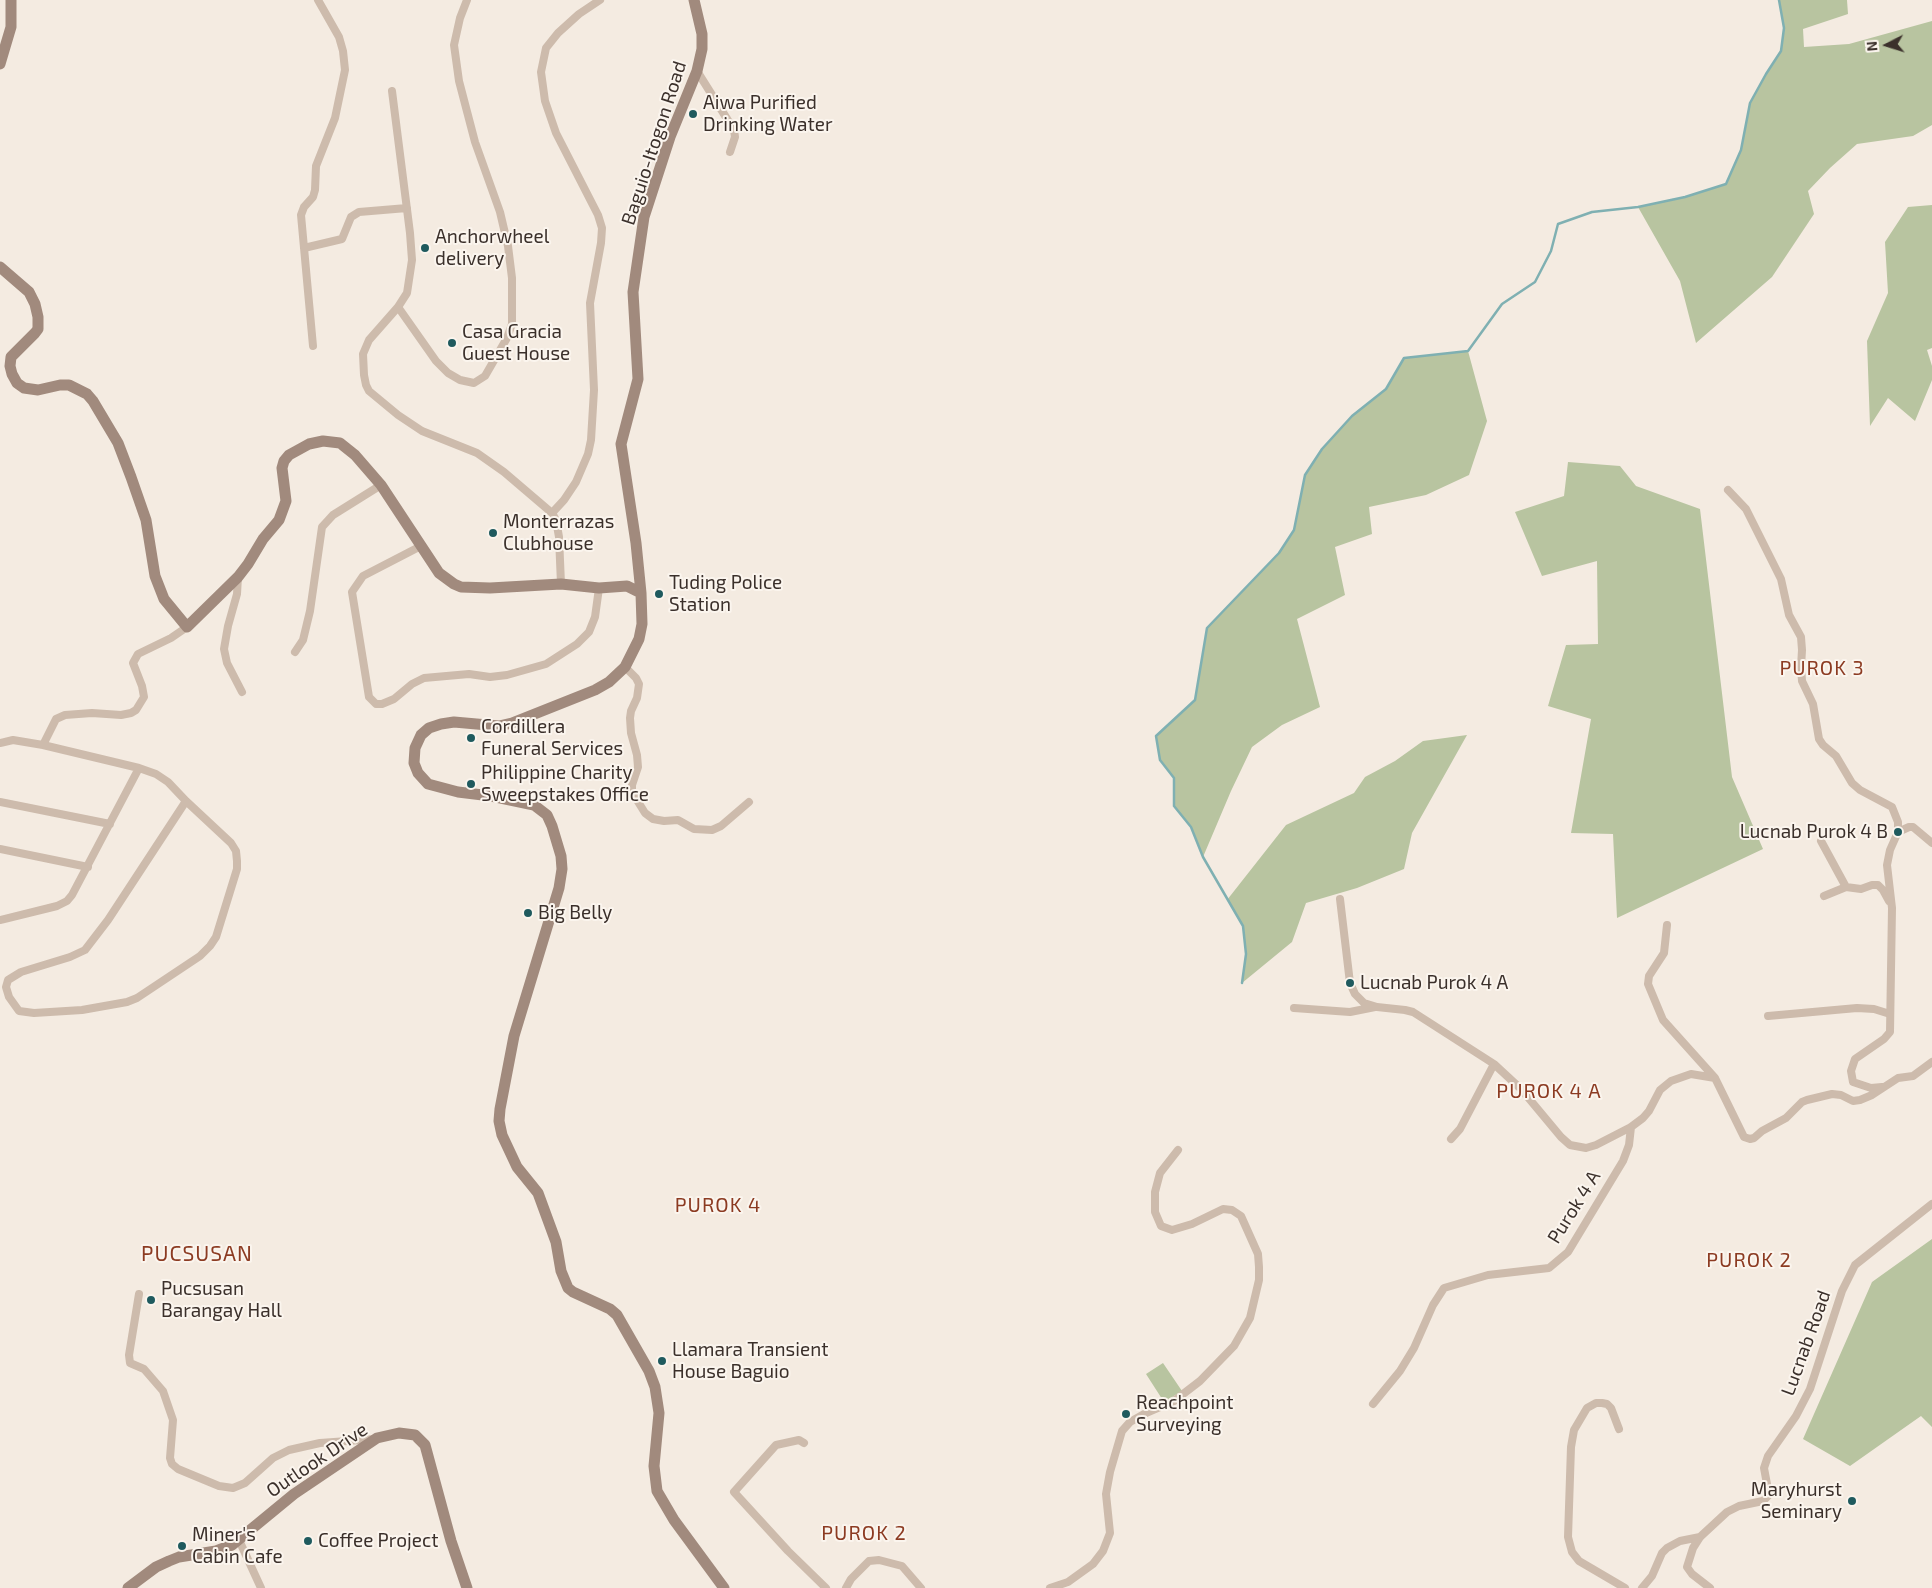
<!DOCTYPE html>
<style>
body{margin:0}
#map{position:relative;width:1932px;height:1588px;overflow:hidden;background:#f4ebe1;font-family:"Exo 2",sans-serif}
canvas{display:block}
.north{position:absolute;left:1862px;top:20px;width:50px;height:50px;-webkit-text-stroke:4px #fbf5ee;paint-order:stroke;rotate:265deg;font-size:14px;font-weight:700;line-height:20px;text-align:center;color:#3b302b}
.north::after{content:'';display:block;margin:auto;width:18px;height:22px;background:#3b302b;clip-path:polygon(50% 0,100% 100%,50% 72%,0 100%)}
</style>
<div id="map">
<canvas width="1932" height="1588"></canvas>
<div class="north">N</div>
</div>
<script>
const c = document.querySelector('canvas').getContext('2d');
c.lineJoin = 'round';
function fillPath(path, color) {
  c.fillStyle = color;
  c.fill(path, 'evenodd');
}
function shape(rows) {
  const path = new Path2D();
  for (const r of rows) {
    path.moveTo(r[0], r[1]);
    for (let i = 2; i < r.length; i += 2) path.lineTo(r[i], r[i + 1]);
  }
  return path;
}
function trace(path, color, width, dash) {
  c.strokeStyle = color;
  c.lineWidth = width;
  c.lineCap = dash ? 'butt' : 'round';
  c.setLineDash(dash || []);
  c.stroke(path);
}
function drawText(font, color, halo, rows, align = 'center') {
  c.font = font + ' "Exo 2",sans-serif';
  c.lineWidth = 4;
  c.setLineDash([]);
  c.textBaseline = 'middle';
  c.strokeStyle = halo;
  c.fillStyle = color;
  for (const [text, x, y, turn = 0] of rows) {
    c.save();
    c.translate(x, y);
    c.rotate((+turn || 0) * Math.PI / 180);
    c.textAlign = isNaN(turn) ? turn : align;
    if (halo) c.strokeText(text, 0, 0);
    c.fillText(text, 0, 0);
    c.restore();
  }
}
fillPath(shape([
 [1779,0,1847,0,1848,14,1803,29,1804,47,1849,44,1932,21,1932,125,1913,136,1857,144,1830,168,1808,191,1814,214,1772,277,1696,343,1680,281,1638,207,1685,197,1726,184,1741,150,1750,103,1766,74,1781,51,1784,28],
 [1932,205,1932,348,1927,350,1932,366,1932,380,1915,421,1888,398,1870,426,1867,341,1888,293,1885,242,1908,207],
 [1468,351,1487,421,1469,475,1426,495,1369,507,1372,534,1335,547,1345,595,1297,619,1320,707,1282,725,1252,747,1231,791,1203,857,1191,827,1174,806,1174,778,1160,760,1156,736,1195,700,1207,628,1279,553,1294,530,1305,475,1322,449,1352,416,1386,389,1404,358],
 [1568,462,1620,466,1636,486,1700,509,1732,777,1763,849,1617,918,1613,834,1571,833,1591,719,1548,706,1566,645,1598,644,1597,561,1542,576,1515,512,1564,496],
 [1467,735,1412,833,1404,869,1357,888,1306,903,1292,942,1242,983,1246,954,1243,926,1227,900,1286,825,1354,793,1365,777,1395,761,1423,741],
 [1932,1239,1932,1427,1921,1416,1850,1466,1803,1439,1872,1282],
 [1163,1363,1182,1391,1164,1402,1146,1374]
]), '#b8c4a0');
trace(shape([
 [1242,983,1246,954,1243,926,1203,857,1191,827,1174,806,1174,778,1160,760,1156,736,1195,700,1207,628,1279,553,1294,530,1305,475,1322,449,1352,416,1386,389,1404,358,1468,351,1502,304,1535,282,1551,251,1558,224,1592,212,1638,207,1685,197,1726,184,1741,150,1750,103,1766,74,1781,51,1784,28,1779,0]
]), '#7fb0b2', 2.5);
trace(shape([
 [697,71,734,130,735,137,730,152],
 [392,91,410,233,412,260,407,293,398,307,369,340,363,354,364,375,366,385,369,391,398,415,422,431,477,453,504,472,552,513,556,520,559,537,561,584],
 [304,248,342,239,351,217,359,212,407,208],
 [398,307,436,361,448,373,460,380,474,383,485,376,507,338,512,324,512,278,508,246,500,212,475,142,459,81,454,45,460,18,467,0],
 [313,346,301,215,304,207,313,197,315,190,316,166,335,118,345,70,343,51,339,37,318,0],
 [1728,490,1746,509,1781,579,1789,615,1801,637,1802,650,1801,667,1802,681,1813,704,1819,739,1823,745,1836,756,1852,783,1860,790,1892,807,1898,822,1898,832,1890,850,1887,865,1892,908,1890,1032,1884,1039,1855,1059,1851,1071,1853,1082,1871,1088,1882,1087],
 [552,513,564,500,576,482,588,454,591,440,594,390,590,303,601,243,602,228,598,215,556,133,545,101,541,72,546,48,558,33,579,14,600,0],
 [421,546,363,576,352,592,369,697,376,704,382,704,394,699,412,684,424,678,469,674,490,677,507,675,546,664,577,644,589,632,595,617,599,588],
 [238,577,237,594,228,626,224,649,227,663,242,692],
 [295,652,303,640,310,611,322,527,333,515,381,485],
 [625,667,636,678,639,684,637,698,631,711,630,718,631,733,637,755,638,767,632,785,632,792,645,813,653,819,664,821,678,820,694,829,712,830,721,826,749,802],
 [0,743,13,740,43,745,139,768,156,774,168,782,186,801,231,843,236,851,237,861,237,869,216,937,210,946,200,956,137,998,127,1002,82,1010,34,1013,19,1011,9,997,6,987,8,980,21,972,70,957,85,950,108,920,186,801],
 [43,745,56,719,65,715,92,713,121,715,131,713,136,710,144,697,142,686,133,663,138,654,171,638,187,627],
 [0,802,110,824],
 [1898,832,1909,827,1913,827,1932,843],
 [1821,841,1846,887,1861,889,1872,885,1878,885,1883,890,1889,901],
 [0,849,88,867],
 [1824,896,1846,887],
 [1340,899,1350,983,1355,994,1364,1003,1377,1007,1405,1010,1413,1012,1494,1064,1521,1089,1561,1137,1570,1145,1586,1148,1596,1145,1631,1127,1643,1118,1649,1111,1660,1090,1671,1081,1691,1074,1715,1078,1742,1133,1744,1137,1750,1139,1754,1138,1762,1131,1786,1118,1802,1102,1807,1100,1832,1094,1841,1095,1853,1101,1860,1100,1872,1095,1898,1078,1913,1076,1932,1062],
 [0,920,57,906,67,901,72,895,139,768],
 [1667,925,1664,953,1649,976,1648,984,1663,1020,1715,1078],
 [1294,1008,1350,1012,1375,1007],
 [1768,1016,1857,1008,1874,1009,1890,1014],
 [1451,1139,1460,1129,1494,1064],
 [139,1294,129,1355,130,1363,144,1369,163,1391,173,1420,170,1458,172,1464,178,1469,219,1486,233,1488,245,1483,273,1458,289,1450,320,1443,375,1439],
 [1373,1404,1400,1371,1414,1348,1433,1305,1444,1288,1488,1275,1549,1268,1568,1252,1623,1161,1629,1145,1631,1127],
 [1619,1429,1611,1408,1607,1404,1602,1403,1596,1403,1587,1408,1574,1430,1571,1447,1568,1537,1572,1552,1579,1561,1625,1588],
 [804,1443,799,1440,776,1445,734,1492,788,1551,826,1588],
 [239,1540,261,1588],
 [846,1588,851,1579,869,1561,879,1560,902,1566,921,1588],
 [1050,1588,1068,1582,1093,1564,1103,1551,1110,1533,1106,1494,1110,1472,1122,1431,1130,1422,1146,1413,1174,1401,1200,1381,1234,1346,1250,1318,1259,1280,1259,1267,1258,1254,1241,1216,1232,1210,1223,1209,1192,1224,1172,1230,1161,1226,1155,1212,1155,1192,1160,1173,1178,1150],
 [1642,1588,1652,1576,1662,1553,1667,1548,1680,1541,1700,1537],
 [1710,1588,1692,1574,1687,1567,1693,1548,1700,1537,1727,1512,1739,1506,1763,1501,1769,1495,1764,1468,1768,1456,1796,1416,1810,1389,1842,1291,1855,1265,1932,1204]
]), '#cdbbac', 8);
trace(shape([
 [694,0,702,34,702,49,697,71,670,137,644,217,633,292,638,379,621,444,636,543,641,593,642,624,639,639,625,667,609,682,595,690,512,723,499,726,454,722,441,724,429,728,421,735,415,748,414,763,418,773,428,784,458,792,491,796,534,805,547,815,552,826,561,856,562,869,559,888,514,1036,500,1109,499,1121,502,1135,517,1167,538,1193,556,1242,561,1271,568,1288,573,1292,610,1309,617,1315,649,1371,655,1387,659,1413,654,1466,657,1491,674,1520,724,1588],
 [0,64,11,27,11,0],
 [0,267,29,292,35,304,38,317,38,329,35,333,11,357,10,366,12,374,17,383,24,388,38,390,60,385,69,385,87,394,93,401,118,443,131,477,146,520,155,576,164,599,187,627,238,577,248,564,263,539,279,520,286,501,282,468,284,461,289,455,309,444,323,441,340,443,355,455,381,485,439,573,454,584,461,587,490,588,561,584,599,588,627,586,641,593],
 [128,1588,156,1567,169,1561,179,1557,216,1551,232,1545,294,1494,377,1438,399,1433,415,1435,425,1445,451,1541,467,1588]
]), '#a18a7d', 11);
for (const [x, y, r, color] of [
 [693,114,5,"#1f5a5e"],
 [425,248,5,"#1f5a5e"],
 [452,343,5,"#1f5a5e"],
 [493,533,5,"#1f5a5e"],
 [659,594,5,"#1f5a5e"],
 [471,738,5,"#1f5a5e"],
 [471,784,5,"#1f5a5e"],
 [1898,832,5,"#1f5a5e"],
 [528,913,5,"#1f5a5e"],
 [1350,983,5,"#1f5a5e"],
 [151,1300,5,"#1f5a5e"],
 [662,1361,5,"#1f5a5e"],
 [1126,1414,5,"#1f5a5e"],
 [1852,1501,5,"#1f5a5e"],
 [308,1541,5,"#1f5a5e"],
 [182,1546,5,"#1f5a5e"]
]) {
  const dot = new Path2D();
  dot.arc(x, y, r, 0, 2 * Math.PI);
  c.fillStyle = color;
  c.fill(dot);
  trace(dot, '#fbf5ee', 2);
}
drawText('19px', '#3b302b', '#fbf5ee', [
 ["Aiwa Purified",703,103],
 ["Drinking Water",703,125],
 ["Anchorwheel",435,237],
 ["delivery",435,259],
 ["Casa Gracia",462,332],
 ["Guest House",462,354],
 ["Monterrazas",503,522],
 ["Clubhouse",503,544],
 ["Tuding Police",669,583],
 ["Station",669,605],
 ["Cordillera",481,727],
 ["Funeral Services",481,749],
 ["Philippine Charity",481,773],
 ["Sweepstakes Office",481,795],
 ["Lucnab Purok 4 B",1888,832,"right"],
 ["Big Belly",538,913],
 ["Lucnab Purok 4 A",1360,983],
 ["Pucsusan",161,1289],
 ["Barangay Hall",161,1311],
 ["Llamara Transient",672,1350],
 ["House Baguio",672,1372],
 ["Reachpoint",1136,1403],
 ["Surveying",1136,1425],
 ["Maryhurst",1842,1490,"right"],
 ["Seminary",1842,1512,"right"],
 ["Miner's",192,1535],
 ["Cabin Cafe",192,1557],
 ["Coffee Project",318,1541]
], 'left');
drawText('19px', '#3b302b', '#fbf5ee', [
 ["Baguio-Itogon Road",654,143,-72],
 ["Purok 4 A",1574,1207,-58],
 ["Lucnab Road",1806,1343,-70],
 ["Outlook Drive",317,1460,-34]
]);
c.letterSpacing = '1px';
drawText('20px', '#8c3b22', '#fbf5ee', [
 ["PUROK 3",1822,668],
 ["PUROK 4 A",1549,1091],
 ["PUROK 4",718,1205],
 ["PUROK 2",1749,1260],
 ["PUROK 2",864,1533]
]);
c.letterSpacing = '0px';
c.letterSpacing = '1px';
drawText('21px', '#8c3b22', '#fbf5ee', [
 ["PUCSUSAN",197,1254]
]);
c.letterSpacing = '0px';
</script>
